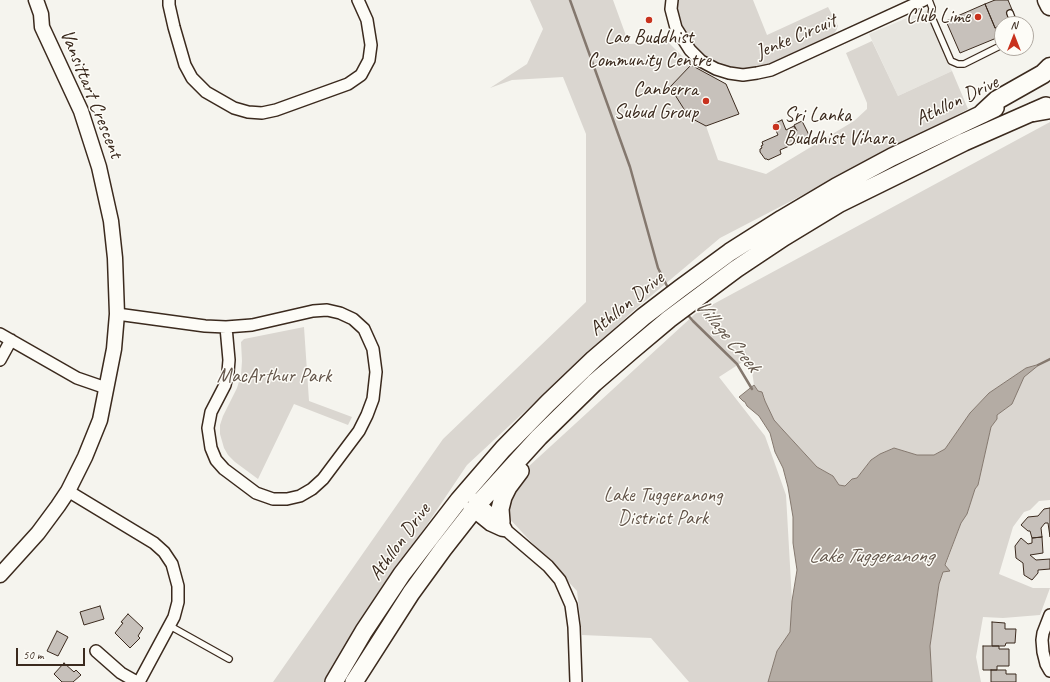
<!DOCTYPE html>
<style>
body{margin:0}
#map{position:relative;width:1050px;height:682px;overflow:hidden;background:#f5f4ee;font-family:Caveat,sans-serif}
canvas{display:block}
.north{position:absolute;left:994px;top:16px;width:40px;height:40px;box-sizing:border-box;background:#fdfcf7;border:1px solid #afa8a0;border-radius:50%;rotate:0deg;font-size:11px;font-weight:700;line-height:16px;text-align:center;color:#3b2a1e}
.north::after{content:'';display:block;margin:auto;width:14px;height:18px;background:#c8321e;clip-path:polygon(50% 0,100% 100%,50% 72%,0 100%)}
.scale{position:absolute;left:16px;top:648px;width:69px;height:18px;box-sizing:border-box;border:2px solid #3b2a1e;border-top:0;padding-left:5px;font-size:12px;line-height:14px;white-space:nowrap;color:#3b2a1e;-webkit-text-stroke:3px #fdfcf7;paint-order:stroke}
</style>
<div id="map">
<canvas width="1050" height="682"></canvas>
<div class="north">N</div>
<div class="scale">50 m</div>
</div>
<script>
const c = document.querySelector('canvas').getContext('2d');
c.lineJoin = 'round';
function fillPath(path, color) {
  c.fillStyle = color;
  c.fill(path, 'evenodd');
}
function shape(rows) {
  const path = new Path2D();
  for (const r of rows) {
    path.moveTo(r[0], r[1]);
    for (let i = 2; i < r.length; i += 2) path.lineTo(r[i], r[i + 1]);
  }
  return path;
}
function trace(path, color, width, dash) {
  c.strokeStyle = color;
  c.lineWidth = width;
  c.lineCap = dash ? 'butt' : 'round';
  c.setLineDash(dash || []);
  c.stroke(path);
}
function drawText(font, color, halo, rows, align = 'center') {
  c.font = font + ' Caveat,sans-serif';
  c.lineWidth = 3;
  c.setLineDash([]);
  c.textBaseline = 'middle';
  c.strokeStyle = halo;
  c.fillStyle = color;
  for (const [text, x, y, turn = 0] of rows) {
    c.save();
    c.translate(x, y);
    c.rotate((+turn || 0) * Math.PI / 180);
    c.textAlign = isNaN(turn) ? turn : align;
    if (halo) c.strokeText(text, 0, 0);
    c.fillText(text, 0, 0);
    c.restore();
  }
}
fillPath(shape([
 [926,10,952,71,898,96,869,34]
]), '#e7e5df');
fillPath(shape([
 [530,0,613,0,629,44,668,42,691,65,670,87,689,117,706,126,718,160,766,174,854,121,867,109,867,103,846,53,872,41,898,96,952,71,968,109,720,238,633,311,467,465,348,642,324,682,273,682,443,439,586,302,586,134,563,77,512,80,490,88,527,64,543,29],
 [678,0,753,0,767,35,828,7,838,26,836,31,833,34,766,65,751,68,732,68,716,64,702,54,690,41,681,26,677,9],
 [1050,122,1050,500,1039,501,1030,510,1024,512,1013,527,999,574,1033,588,1050,588,1040,615,1003,618,983,617,976,657,981,682,932,682,930,646,939,584,961,523,967,514,975,489,978,485,991,427,997,419,997,415,1012,404,1024,377,1039,364,1026,368,989,393,970,413,945,449,934,455,917,455,893,448,880,454,871,460,857,478,852,479,845,486,839,485,833,476,817,467,774,420,765,401,764,396,758,391,754,385,750,357,719,377,765,436,786,495,792,601,790,632,777,651,768,682,689,682,651,638,582,635,577,591,492,500,695,314],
 [304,327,309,401,352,417,348,425,294,404,258,479,235,462,228,455,224,448,220,434,220,425,223,416,237,388,241,375,242,361,241,342,244,339]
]), '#dad6d0');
const water = shape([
 [1040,364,1024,377,1012,404,997,415,997,419,991,427,978,485,975,489,967,514,961,523,945,565,950,571,943,572,939,584,930,646,932,682,768,682,777,651,790,632,792,601,797,570,793,543,793,517,788,487,783,468,775,452,770,433,759,416,747,406,745,402,743,401,739,397,754,385,758,391,762,392,765,401,774,420,783,430,817,467,833,476,839,485,845,486,852,479,857,478,871,460,880,454,894,448,917,455,934,455,945,449,970,413,989,393,1026,368,1040,364]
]);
fillPath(water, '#b4aca4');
trace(water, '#84786e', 1);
trace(shape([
 [570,0,630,167,658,268,669,290],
 [686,313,693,321,737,364,752,389],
 [1038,365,1050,359]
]), '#84786e', 2.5);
const building = shape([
 [995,0,1008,0,1013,12,1007,14,1010,22,1002,24,995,28,985,4,995,0],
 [985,4,999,37,960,53,946,21,985,4],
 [691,65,726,84,739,114,706,126,689,117,670,87,691,65],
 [782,120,786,130,794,126,796,130,794,132,797,131,794,125,802,121,810,137,780,150,781,154,768,160,767,159,765,159,760,152,760,149,762,148,761,146,763,145,762,142,778,135,773,124,782,120],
 [1050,508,1050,537,1048,523,1045,523,1041,528,1042,537,1032,538,1030,531,1028,531,1021,525,1028,517,1038,516,1044,509,1050,508],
 [1042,537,1043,553,1030,555,1036,560,1050,559,1050,569,1038,570,1038,573,1032,580,1024,575,1023,563,1016,558,1015,546,1021,538,1028,544,1032,543,1032,538,1042,537],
 [100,606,104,619,84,625,80,612,100,606],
 [128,614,143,628,138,636,140,638,130,648,115,633,123,623,121,622,128,614],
 [992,622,1005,623,1005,629,1016,629,1015,643,1006,643,1005,646,992,646,992,622],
 [57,631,68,637,58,656,47,651,57,631],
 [983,646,999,646,999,649,1009,649,1009,666,997,666,997,670,983,670,983,646],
 [64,663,74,672,76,670,81,675,73,682,62,682,54,674,64,663],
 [991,670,1006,670,1006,674,1016,674,1016,682,991,682,991,670]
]);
fillPath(building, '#c7c1bb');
trace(building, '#3b2a1e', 1);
const service = shape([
 [929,0,932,8,931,15,951,61,958,64,964,64,1002,45],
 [1010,13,1013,21,1013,24],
 [170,626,229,659]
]);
const minor = shape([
 [169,0,169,5,174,27,185,65,192,78,206,92,234,108,248,112,262,113,276,110,348,84,361,75,369,60,371,45,367,20,358,0],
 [672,0,671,9,676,28,690,50,701,61,716,69,729,73,743,75,757,73,771,70,924,0],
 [117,314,205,326,226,327,252,325,313,311,327,310,340,313,353,319,364,329,373,349,376,372,373,399,367,415,359,431,323,479,312,489,300,496,287,499,273,499,256,493,224,469,216,460,211,448,208,428,211,412,225,385,228,372,229,360,226,327],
 [0,334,77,378,106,388],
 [0,360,11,340],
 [68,491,154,543,164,552,172,564,178,586,178,602,174,617,139,682],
 [474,499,501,522,505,527,507,531,548,566,560,580,571,605,574,627,576,682],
 [469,508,490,525,501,530,507,531],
 [1050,615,1043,633,1042,640,1043,652,1046,664,1050,671],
 [96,651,121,673,137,682]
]);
const tertiary = shape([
 [0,575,38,533,58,506,68,491,85,457,100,420,114,349,117,314,115,258,111,221,99,167,81,111,42,27,41,14,36,0]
]);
const primary = shape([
 [501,522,500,509,503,497,508,487,520,471],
 [334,682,364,631,402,574,459,500,503,449,548,403,594,359,643,317,681,288,730,252,782,219,836,187,892,157,995,108],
 [354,682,411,593,443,549,479,503,539,437,594,383,631,351,669,319,736,269,784,237,840,203,964,142,1046,106]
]);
const trunk = shape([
 [1047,0,1050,6],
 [1034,112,1050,109],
 [983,113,997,100,1043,74,1050,67]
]);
trace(service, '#3b2a1e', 8);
trace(minor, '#3b2a1e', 14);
trace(tertiary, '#3b2a1e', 17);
trace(primary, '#3b2a1e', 20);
trace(trunk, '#3b2a1e', 21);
trace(service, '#fdfcf7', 5.5);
trace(minor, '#fdfcf7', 11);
trace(tertiary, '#fdfcf7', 14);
trace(primary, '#fdfcf7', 17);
trace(trunk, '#fdfcf7', 18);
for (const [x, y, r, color] of [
 [978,17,4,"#c8321e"],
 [649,20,4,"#c8321e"],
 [706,101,4,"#c8321e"],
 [776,127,4,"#c8321e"]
]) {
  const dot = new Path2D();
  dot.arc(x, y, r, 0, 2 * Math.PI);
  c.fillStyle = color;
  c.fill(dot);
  trace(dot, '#fdfcf7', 1.5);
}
drawText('20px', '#3b2a1e', '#fdfcf7', [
 ["Club Lime",970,17],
 ["Lao Buddhist",649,38,"center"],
 ["Community Centre",649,61,"center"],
 ["Canberra",698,90],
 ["Subud Group",698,113],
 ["Sri Lanka",784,116,"left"],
 ["Buddhist Vihara",784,139,"left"]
], 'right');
drawText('20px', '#3b2a1e', '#fdfcf7', [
 ["Jenke Circuit",796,37,-23],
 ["Vansittart Crescent",91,94,68],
 ["Athllon Drive",957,101,-26],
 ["Athllon Drive",627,304,-39],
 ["Athllon Drive",400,542,-54]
]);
drawText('20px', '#63554a', '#fdfcf7', [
 ["MacArthur Park",274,377],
 ["Lake Tuggeranong",663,496],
 ["District Park",663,519]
]);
drawText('italic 21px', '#65584d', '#fdfcf7', [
 ["Village Creek",727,336,50],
 ["Lake Tuggeranong",871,556]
]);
</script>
